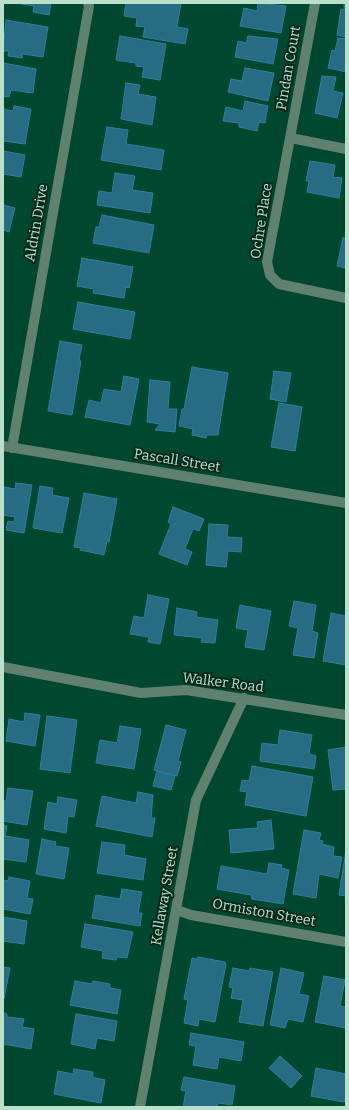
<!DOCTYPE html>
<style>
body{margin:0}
#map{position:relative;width:349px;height:1110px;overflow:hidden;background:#00472f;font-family:Bitter,serif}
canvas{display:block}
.frame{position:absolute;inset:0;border:4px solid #bae0cc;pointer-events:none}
</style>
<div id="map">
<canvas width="349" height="1110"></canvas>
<div class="frame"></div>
</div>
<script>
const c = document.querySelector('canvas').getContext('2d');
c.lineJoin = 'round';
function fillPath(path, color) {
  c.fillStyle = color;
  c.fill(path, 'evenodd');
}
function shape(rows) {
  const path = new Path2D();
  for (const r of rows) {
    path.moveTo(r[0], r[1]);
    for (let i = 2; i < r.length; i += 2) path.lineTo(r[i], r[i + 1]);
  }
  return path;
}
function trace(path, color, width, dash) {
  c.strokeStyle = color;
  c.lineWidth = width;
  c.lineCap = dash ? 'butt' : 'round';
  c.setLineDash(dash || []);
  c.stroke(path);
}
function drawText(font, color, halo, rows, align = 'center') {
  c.font = font + ' Bitter,serif';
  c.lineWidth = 4;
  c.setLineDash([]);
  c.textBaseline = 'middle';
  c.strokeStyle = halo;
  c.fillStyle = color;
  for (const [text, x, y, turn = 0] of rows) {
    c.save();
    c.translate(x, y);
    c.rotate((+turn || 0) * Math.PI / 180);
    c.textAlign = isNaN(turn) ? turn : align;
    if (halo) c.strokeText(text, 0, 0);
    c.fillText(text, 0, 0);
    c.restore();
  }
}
const building = shape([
 [15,3,51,3,49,15,33,12,34,6,15,3],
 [126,3,181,3,177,27,188,29,185,44,143,37,145,27,136,26,137,18,124,16,126,3],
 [258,3,286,6,281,33,240,26,244,8,257,11,258,3],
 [344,5,346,5,346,37,337,35,341,9,344,10,344,5],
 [6,20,48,27,43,57,23,54,22,58,8,56,9,51,3,51,6,20],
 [120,36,166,44,160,80,142,77,144,67,136,66,136,63,116,60,120,36],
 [248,36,278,39,273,64,235,57,238,41,246,43,248,36],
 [338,38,346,39,346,72,328,68,332,50,335,51,338,38],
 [3,63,36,69,33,93,11,90,9,97,3,96,3,63],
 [245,68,274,73,268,101,228,92,231,79,242,81,245,68],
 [322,76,336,77,333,91,343,93,337,118,315,113,322,76],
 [126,83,140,85,138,94,156,97,152,125,121,119,126,83],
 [245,101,268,106,265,123,259,122,257,131,239,127,239,123,223,121,226,107,243,111,245,101],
 [14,106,31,109,25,144,3,141,3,109,13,111,14,106],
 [107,127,128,130,126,144,164,150,161,170,101,160,107,127],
 [3,151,25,155,21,177,3,174,3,151],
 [310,161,335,165,333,177,342,178,339,198,307,192,309,181,306,181,310,161],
 [115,173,135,176,132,190,153,193,150,213,97,205,99,191,112,193,115,173],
 [3,205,15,208,9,232,3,230,3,205],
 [102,215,154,225,149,253,93,243,96,227,99,227,102,215],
 [343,238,346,238,346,268,337,266,343,238],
 [82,258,133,267,129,288,126,287,124,298,93,293,94,289,77,286,82,258],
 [78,302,135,312,130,339,73,329,78,302],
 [60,341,82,345,79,360,81,361,72,415,48,411,60,341],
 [192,367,228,373,218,435,207,435,206,438,192,435,193,429,179,426,182,409,184,409,192,367],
 [274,371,291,373,286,402,270,399,274,371],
 [124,376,139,379,130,425,85,417,89,400,101,403,104,389,121,392,124,376],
 [150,380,170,382,168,409,177,409,175,432,155,430,160,424,147,422,150,380],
 [279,403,302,407,295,451,271,447,279,403],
 [16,483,32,485,24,533,6,530,8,521,14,522,15,517,3,515,4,487,15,489,16,483],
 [40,486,53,488,52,495,69,498,62,533,33,528,40,486],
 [84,493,117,499,109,542,107,541,104,555,80,550,81,548,74,547,84,493],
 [173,507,204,519,199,531,193,529,185,549,192,552,187,565,159,554,171,524,168,522,173,507],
 [209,524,228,525,227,537,242,538,241,552,228,551,226,567,206,565,209,524],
 [148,595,169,599,160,644,148,642,149,637,130,634,134,616,144,618,148,595],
 [294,601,316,605,312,631,318,633,314,658,293,655,298,628,289,626,294,601],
 [240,605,271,611,264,650,245,647,248,630,236,628,240,605],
 [177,608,197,612,196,617,218,620,215,643,201,642,202,638,174,635,177,608],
 [331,613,346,616,346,665,323,661,331,613],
 [25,713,40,715,35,746,6,741,9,719,24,722,25,713],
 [47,716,77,720,70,773,40,769,47,716],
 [166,725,186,730,178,761,181,762,177,776,154,770,166,725],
 [120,726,141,729,134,769,96,763,100,740,117,743,120,726],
 [280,730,312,735,309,754,316,756,314,769,260,761,262,743,278,745,280,730],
 [346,747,346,789,333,790,328,750,346,747],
 [252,766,313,777,306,816,245,805,247,792,240,791,242,780,249,781,252,766],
 [157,771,175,776,171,790,153,786,157,771],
 [8,788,33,791,27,825,3,821,3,801,6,801,8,788],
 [138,792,153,795,151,818,155,818,152,837,96,826,102,796,136,803,138,792],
 [58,797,77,800,74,817,68,816,66,833,44,829,48,802,57,804,58,797],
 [271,820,274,849,231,853,229,830,258,828,257,822,271,820],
 [3,825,7,826,5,836,29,840,26,862,3,859,3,825],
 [304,830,321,833,319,840,323,841,322,844,334,847,333,856,342,857,338,878,319,874,316,898,293,894,304,830],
 [42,839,56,842,55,846,69,848,64,879,36,874,42,839],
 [102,842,125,845,124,855,146,859,143,880,97,873,102,842],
 [346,850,346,896,339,895,346,850],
 [269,863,282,865,281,868,289,870,283,904,252,899,251,895,217,889,221,866,267,874,269,863],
 [9,877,30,881,27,898,33,899,30,914,3,909,3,880,8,881,9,877],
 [122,889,142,892,138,913,142,913,140,926,92,918,96,895,120,899,122,889],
 [3,917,27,921,24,944,3,941,3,917],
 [85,924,133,932,127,958,117,957,116,960,102,958,103,951,81,947,85,924],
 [198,957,225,962,226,964,215,1022,199,1019,198,1026,184,1023,188,1000,184,999,192,958,197,959,198,957],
 [3,967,10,968,4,999,3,999,3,967],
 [233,968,249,971,250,968,273,972,263,1026,239,1022,243,1000,231,998,233,988,229,987,233,968],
 [281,968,304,973,299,994,309,996,303,1022,288,1019,285,1028,270,1025,281,968],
 [324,976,345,980,340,1006,346,1007,346,1028,315,1022,324,976],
 [75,981,92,984,93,981,110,984,110,988,121,990,117,1014,70,1005,75,981],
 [3,1013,7,1014,7,1017,24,1019,22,1027,34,1029,31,1049,3,1044,3,1013],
 [76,1014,117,1021,114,1041,97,1038,95,1049,71,1044,76,1014],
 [191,1033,244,1042,241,1061,219,1057,217,1069,193,1065,196,1046,189,1045,191,1033],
 [280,1056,302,1076,291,1088,269,1068,280,1056],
 [316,1068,346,1074,346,1099,344,1102,311,1096,316,1068],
 [74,1069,93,1072,92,1077,105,1080,101,1103,54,1094,58,1071,73,1074,74,1069],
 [184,1077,235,1086,232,1105,218,1103,217,1107,183,1107,186,1091,181,1090,184,1077]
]);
fillPath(building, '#276c83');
trace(building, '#2483a1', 1);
trace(shape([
 [315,3,267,262,270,275,279,284,346,298],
 [291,138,346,149],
 [3,446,346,503],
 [12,448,89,6,88,3],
 [3,667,141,693,186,690,346,715],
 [177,910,191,915,346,942],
 [140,1107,196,800,244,698]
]), '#608070', 10);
drawText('14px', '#bae0cc', '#05291b', [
 ["Pindan Court",289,68,-80],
 ["Ochre Place",262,221,-81],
 ["Aldrin Drive",37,223,-80],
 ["Pascall Street",177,461,9],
 ["Walker Road",223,683,7],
 ["Kellaway Street",165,896,-80],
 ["Ormiston Street",264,913,10]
]);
</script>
